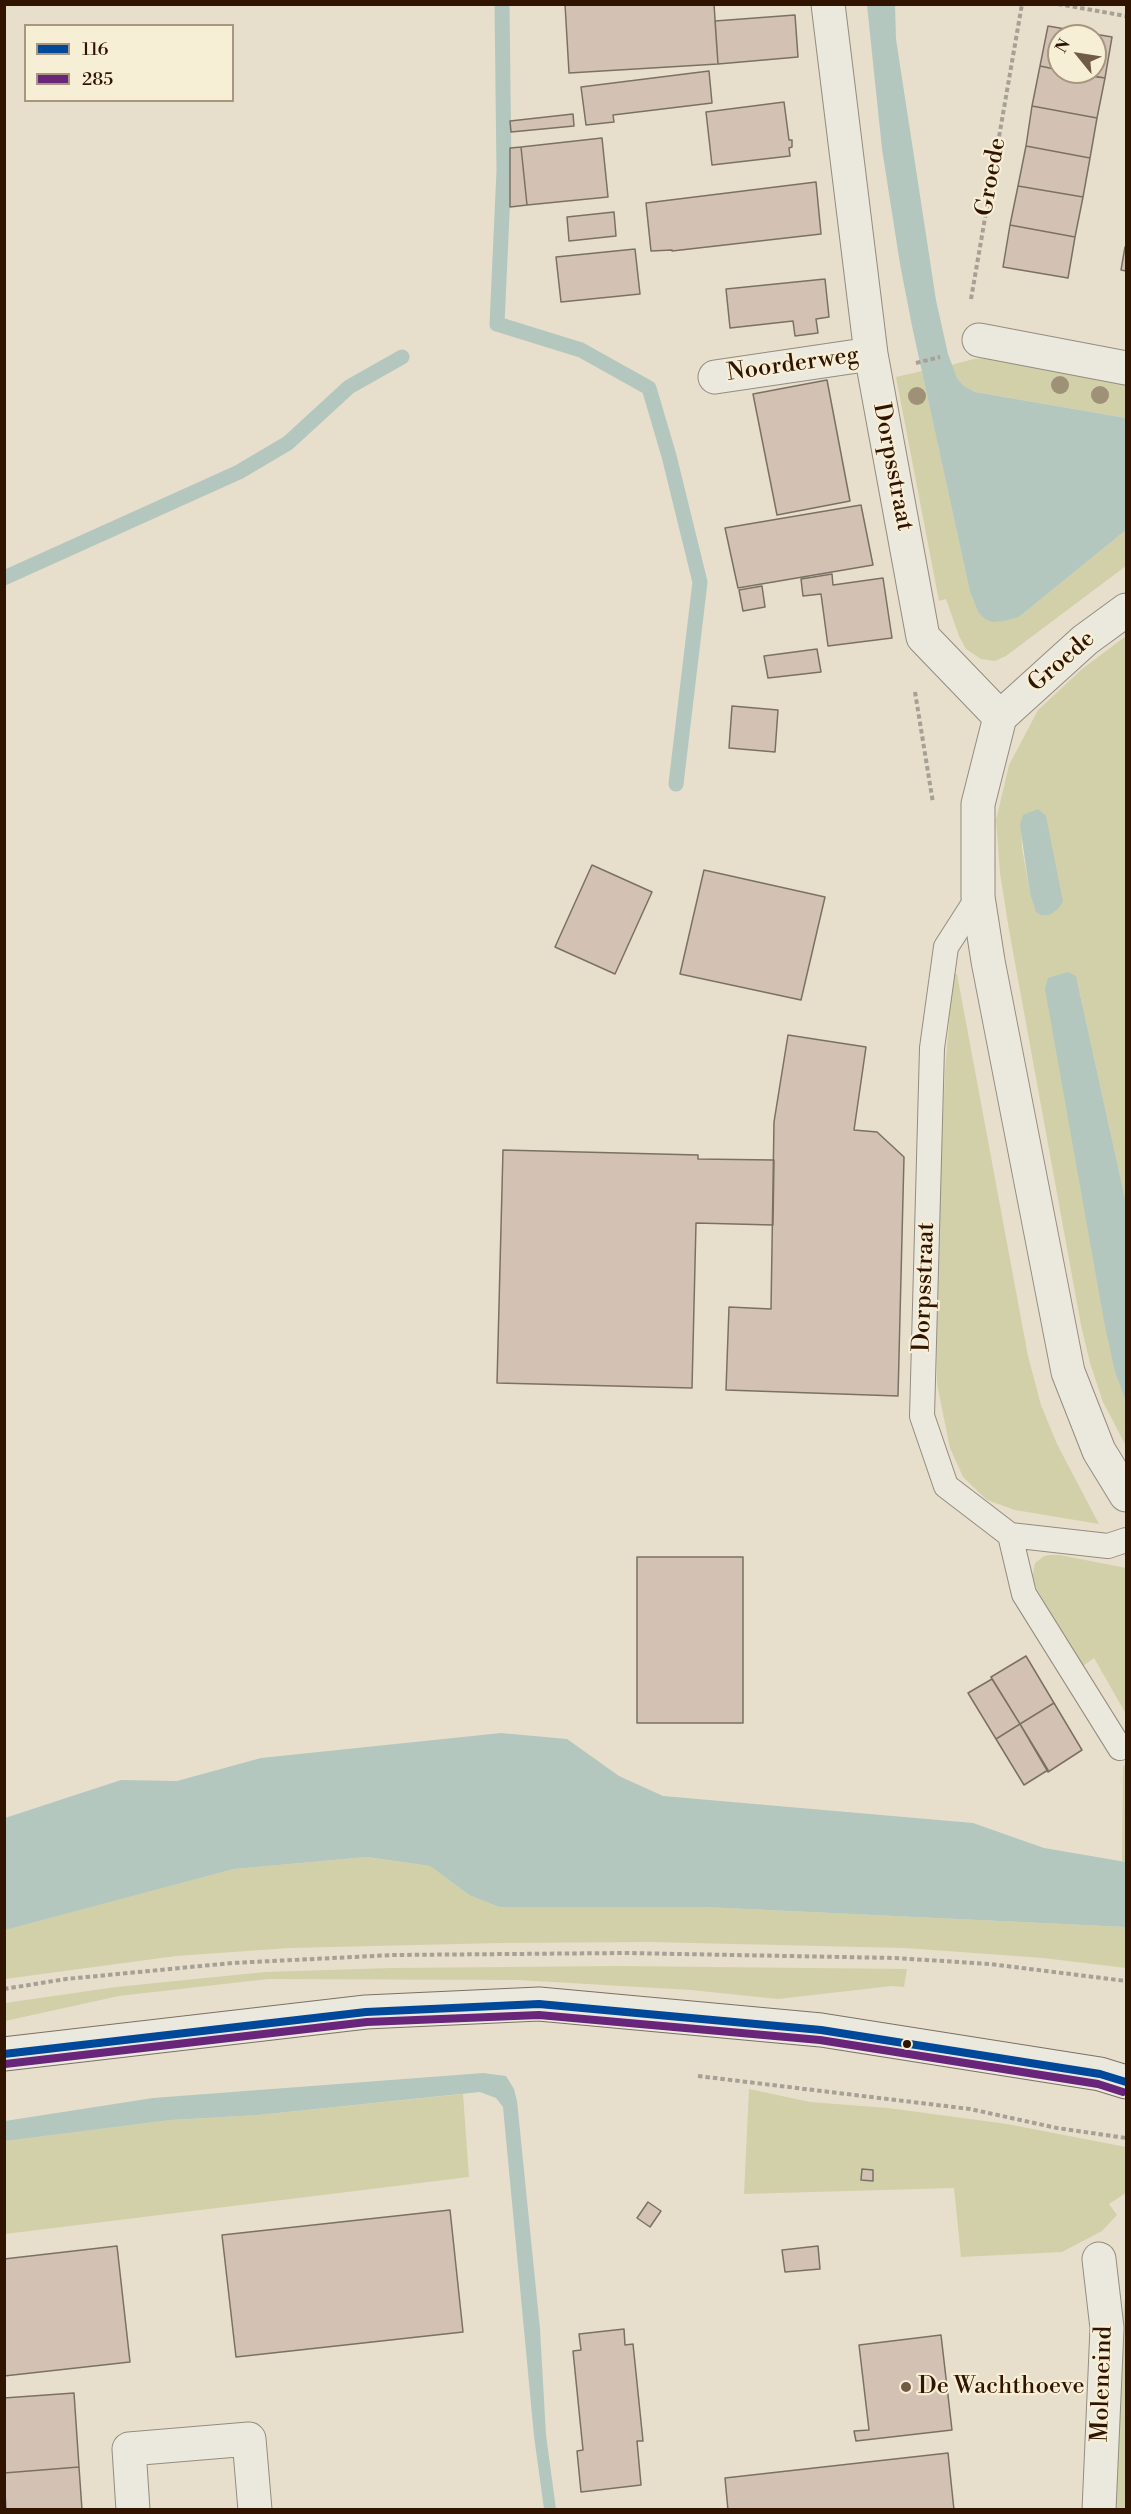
<!DOCTYPE html>
<style>
body{margin:0}
#map{position:relative;width:1131px;height:2514px;overflow:hidden;background:#e7dfcb;font-family:"Libre Bodoni",serif}
canvas{display:block}
.frame{position:absolute;inset:0;border:6px solid #311400;pointer-events:none}
.legend{position:absolute;left:24px;top:24px;width:210px;height:78px;box-sizing:border-box;background:#f7eed6;border:2px solid #a89780;margin:0;padding:8px 10px;list-style:none;font-size:18px;color:#311400}
.legend li{display:flex;align-items:center;gap:12px;height:30px}
.legend b{width:30px;border:2px solid #a89780}
.north{position:absolute;left:1047px;top:24px;width:60px;height:60px;box-sizing:border-box;background:#f7eed6;border:2px solid #a89780;border-radius:50%;rotate:300deg;font-size:16px;font-weight:700;line-height:24px;text-align:center;color:#311400}
.north::after{content:'';display:block;margin:auto;width:21px;height:27px;background:#715b47;clip-path:polygon(50% 0,100% 100%,50% 72%,0 100%)}
</style>
<div id="map">
<canvas width="1131" height="2514"></canvas>
<div class="frame"></div>
<ul class="legend">
<li><b style="height:8px;background:#004899"></b>116</li>
<li><b style="height:8px;background:#68257a"></b>285</li>
</ul>
<div class="north">N</div>
</div>
<script>
const c = document.querySelector('canvas').getContext('2d');
c.lineJoin = 'round';
function fillPath(path, color) {
  c.fillStyle = color;
  c.fill(path, 'evenodd');
}
function shape(rows) {
  const path = new Path2D();
  for (const r of rows) {
    path.moveTo(r[0], r[1]);
    for (let i = 2; i < r.length; i += 2) path.lineTo(r[i], r[i + 1]);
  }
  return path;
}
function trace(path, color, width, dash) {
  c.strokeStyle = color;
  c.lineWidth = width;
  c.lineCap = dash ? 'butt' : 'round';
  c.setLineDash(dash || []);
  c.stroke(path);
}
function drawText(font, color, halo, rows, align = 'center') {
  c.font = font + ' "Libre Bodoni",serif';
  c.lineWidth = 4.5;
  c.setLineDash([]);
  c.textBaseline = 'middle';
  c.strokeStyle = halo;
  c.fillStyle = color;
  for (const [text, x, y, turn = 0] of rows) {
    c.save();
    c.translate(x, y);
    c.rotate((+turn || 0) * Math.PI / 180);
    c.textAlign = isNaN(turn) ? turn : align;
    if (halo) c.strokeText(text, 0, 0);
    c.fillText(text, 0, 0);
    c.restore();
  }
}
fillPath(shape([
 [989,358,1126,384,1126,418,975,392,964,386,957,378,951,365,974,359],
 [922,371,970,592,978,612,1019,617,1126,530,1126,566,1006,656,995,661,981,659,966,649,959,636,946,599,939,601,896,377],
 [1126,636,1126,1203,1076,976,1115,1372,1126,1402,1126,1446,1103,1402,1090,1363,1081,1325,1009,930,1000,873,996,820,1009,765,1038,710,1082,669],
 [1021,819,1036,912,1030,894,1022,848],
 [953,974,957,974,1028,1356,1041,1405,1057,1444,1099,1524,1015,1510,987,1500,963,1477,950,1448,937,1384,936,1276,945,1071],
 [1050,1555,1060,1555,1126,1568,1126,1714,1094,1658,1083,1666,1035,1586,1032,1578,1035,1563,1044,1556],
 [1126,1764,1126,1862,1122,1861,1123,1766],
 [367,1857,430,1866,469,1895,499,1907,704,1907,1126,1927,1126,1968,1043,1958,905,1948,650,1942,500,1943,290,1948,176,1956,5,1979,4,1930,234,1869],
 [618,1966,907,1969,904,1987,892,1986,778,1999,691,1990,518,1980,268,1979,119,1996,5,2021,5,2003,116,1987,265,1972,391,1968],
 [749,2089,810,2102,888,2108,1007,2124,1126,2147,1126,2193,1109,2204,1117,2215,1102,2231,1062,2252,961,2257,954,2188,744,2194],
 [463,2094,469,2177,5,2234,4,2141,171,2120,258,2115],
 [1126,2289,1126,2509,1110,2509,1122,2326]
]), '#d2d0a9');
fillPath(shape([
 [867,5,895,5,896,39,936,300,948,354,957,378,964,386,975,392,1126,418,1126,530,1019,617,1004,621,992,622,985,619,978,612,970,592,912,326,900,264,882,149],
 [1038,809,1046,816,1063,902,1057,910,1049,915,1041,915,1036,912,1030,894,1020,825,1023,815],
 [1068,972,1076,976,1126,1203,1126,1402,1115,1372,1104,1321,1045,989,1048,978],
 [501,1733,567,1739,619,1776,663,1796,973,1823,1044,1848,1126,1862,1126,1927,704,1907,499,1907,469,1895,430,1866,367,1857,234,1869,5,1930,5,1818,121,1780,177,1781,261,1758],
 [483,2073,506,2076,514,2089,517,2101,540,2329,546,2435,556,2509,544,2509,534,2436,503,2107,496,2098,480,2092,258,2115,171,2120,5,2141,5,2121,153,2098]
]), '#b3c7bf');
trace(shape([
 [502,4,504,171,497,324,581,350,649,388,669,456,700,582,676,784],
 [4,578,239,472,288,443,349,387,402,357]
]), '#b3c7bf', 15);
const building = shape([
 [565,4,714,4,718,64,569,73,565,4],
 [795,15,798,57,718,64,715,21,795,15],
 [1048,26,1112,37,1105,78,1071,72,1095,72,1095,36,1059,36,1059,70,1040,66,1048,26],
 [1040,66,1059,70,1059,72,1105,78,1097,118,1032,106,1040,66],
 [709,71,712,103,613,115,614,122,586,125,581,87,709,71],
 [784,102,789,140,792,140,792,147,789,148,790,156,712,165,706,112,784,102],
 [1032,106,1097,118,1090,158,1026,146,1032,106],
 [573,114,574,126,511,132,510,121,573,114],
 [602,138,608,197,527,205,521,147,602,138],
 [1026,146,1090,158,1083,197,1018,186,1026,146],
 [521,147,527,205,510,207,510,148,521,147],
 [816,182,821,234,672,251,672,250,651,251,646,203,816,182],
 [1018,186,1083,197,1075,237,1010,225,1018,186],
 [614,212,616,236,569,241,567,217,614,212],
 [1010,225,1075,237,1068,278,1003,267,1010,225],
 [1125,247,1126,247,1126,271,1121,270,1125,247],
 [635,249,640,294,561,302,556,257,635,249],
 [825,279,829,317,816,319,818,333,795,336,793,321,730,328,726,289,825,279],
 [827,380,850,501,777,515,753,394,827,380],
 [861,505,873,565,738,588,725,528,861,505],
 [832,574,833,585,883,578,892,638,828,646,821,594,803,596,801,579,832,574],
 [762,586,765,607,743,611,739,590,762,586],
 [817,649,821,672,768,678,764,656,817,649],
 [732,706,778,710,775,752,729,748,732,706],
 [592,865,652,892,615,974,555,947,592,865],
 [704,870,825,897,801,1000,680,974,704,870],
 [788,1035,866,1047,854,1130,877,1132,904,1157,898,1396,726,1390,729,1307,771,1309,774,1122,788,1035],
 [503,1150,698,1155,698,1159,774,1160,773,1225,696,1223,692,1388,497,1383,503,1150],
 [637,1557,743,1557,743,1723,637,1723,637,1557],
 [1026,1656,1054,1703,1020,1724,991,1677,1026,1656],
 [992,1679,1020,1724,996,1739,968,1693,992,1679],
 [1054,1703,1082,1750,1048,1772,1020,1724,1054,1703],
 [1020,1724,1048,1770,1024,1785,996,1739,1020,1724],
 [862,2169,873,2170,873,2181,861,2180,862,2169],
 [648,2202,661,2211,650,2227,637,2218,648,2202],
 [450,2210,463,2332,236,2357,222,2235,450,2210],
 [117,2246,130,2362,4,2376,4,2259,117,2246],
 [818,2246,820,2269,785,2272,782,2250,818,2246],
 [624,2329,625,2345,633,2344,643,2441,637,2441,641,2485,581,2492,577,2451,583,2450,573,2351,581,2350,579,2334,624,2329],
 [941,2335,952,2430,856,2441,854,2431,869,2430,859,2345,941,2335],
 [74,2393,79,2467,4,2473,4,2398,74,2393],
 [948,2453,954,2510,728,2510,725,2478,948,2453],
 [79,2467,82,2510,6,2510,4,2473,79,2467]
]);
fillPath(building, '#d3c2b4');
trace(building, '#7a7164', 1.5);
const lane = shape([
 [978,897,946,947,932,1048,922,1416,946,1486,1010,1535,1108,1546,1126,1540],
 [1010,1535,1024,1594,1120,1748]
]);
const street = shape([
 [828,4,871,354,923,637,1000,717],
 [979,340,1126,368],
 [715,377,871,354],
 [1000,717,978,804,978,897,988,961,1068,1372,1099,1451,1126,1495],
 [1000,717,1085,640,1126,610],
 [133,2510,129,2449,249,2439,255,2510],
 [1099,2510,1107,2328,1099,2259]
]);
const secondary = shape([
 [4,2054,366,2012,539,2004,821,2030,1100,2074,1126,2082]
]);
trace(lane, '#948c7f', 26);
trace(street, '#948c7f', 35);
trace(secondary, '#7a7164', 35);
trace(shape([
 [1058,4,1126,16],
 [971,299,1022,4],
 [916,363,940,357],
 [915,692,933,803],
 [4,1989,66,1979,232,1963,393,1955,627,1953,895,1958,990,1964,1126,1981],
 [698,2076,970,2109,1057,2128,1126,2138]
]), '#a6a096', 4, [4.5, 3]);
trace(lane, '#ebe8de', 24);
trace(street, '#ebe8de', 33);
trace(secondary, '#ebe8de', 33);
trace(shape([
 [4,2054,366,2012,539,2004,821,2030,1100,2074,1126,2082]
]), '#004899', 8);
trace(shape([
 [5,2064,367,2022,539,2015,820,2040,1098,2084,1123,2092]
]), '#68257a', 8);
c.fillStyle = '#9e9177';
for (const [x, y] of [
 [1060,385],
 [1100,395],
 [917,396]
]) {
  c.beginPath();
  c.arc(x, y, 9, 0, 2 * Math.PI);
  c.fill();
}
for (const [x, y, r, color] of [
 [907,2044,5,"#311400"],
 [906,2387,6,"#715b47"]
]) {
  const dot = new Path2D();
  dot.arc(x, y, r, 0, 2 * Math.PI);
  c.fillStyle = color;
  c.fill(dot);
  trace(dot, '#f7eed6', 2);
}
drawText('24px', '#311400', '#f7eed6', [
 ["Groede",992,177,-80],
 ["Noorderweg",793,365,-8],
 ["Dorpsstraat",892,467,79],
 ["Groede",1062,662,-41],
 ["Dorpsstraat",925,1287,-88],
 ["Moleneind",1103,2384,-88]
]);
drawText('24px', '#311400', '#f7eed6', [
 ["De Wachthoeve",918,2387]
], 'left');
</script>
